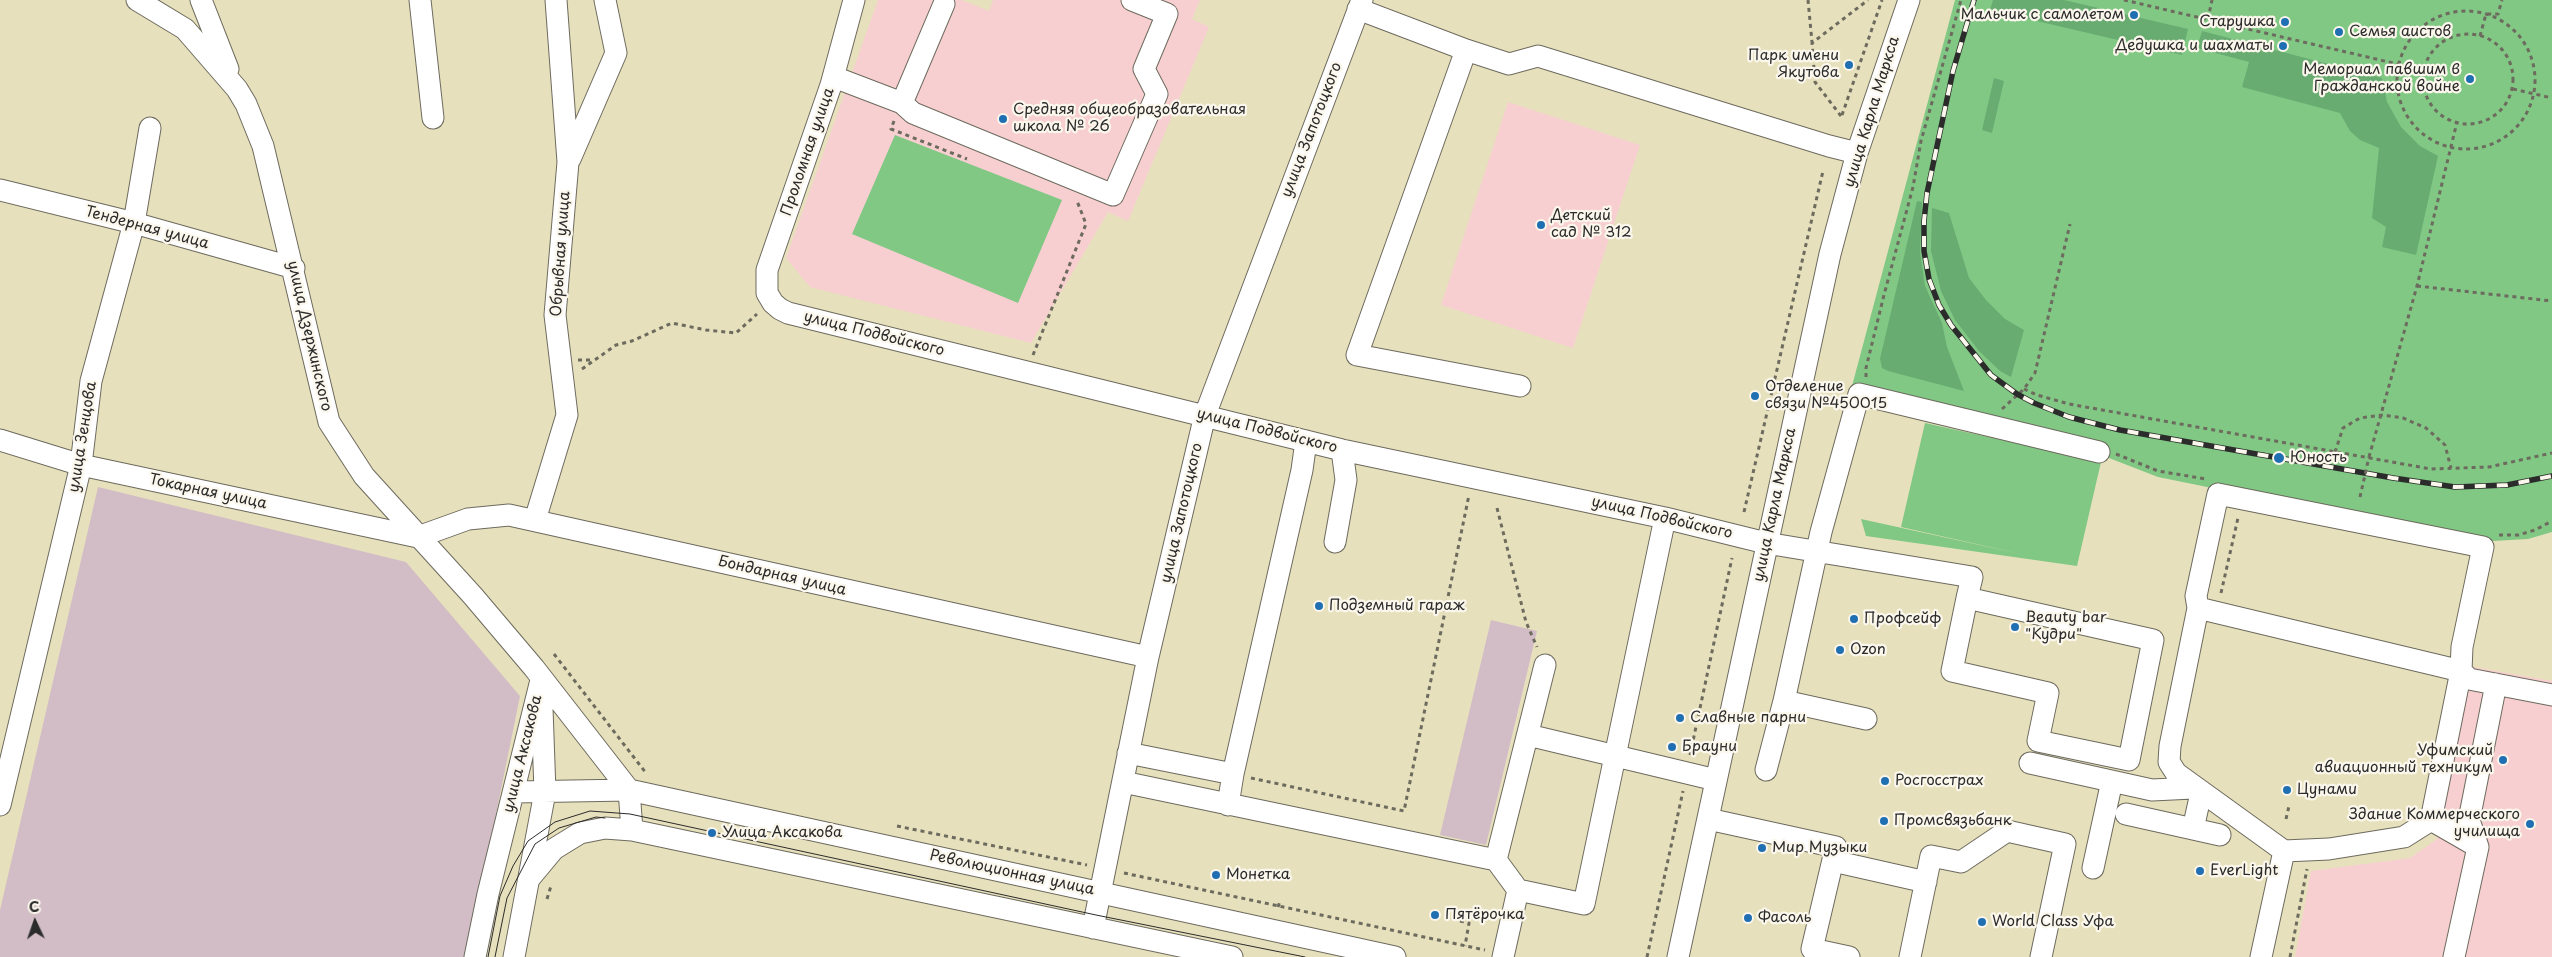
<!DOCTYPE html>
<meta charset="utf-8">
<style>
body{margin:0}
#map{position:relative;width:2552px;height:957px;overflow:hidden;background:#e7e0bc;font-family:"Playpen Sans",sans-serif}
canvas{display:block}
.north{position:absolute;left:10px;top:897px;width:50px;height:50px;-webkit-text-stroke:4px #fbf7ec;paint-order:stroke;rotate:357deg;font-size:14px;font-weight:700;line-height:20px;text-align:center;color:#2b2b2b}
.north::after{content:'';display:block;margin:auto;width:18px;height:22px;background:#2b2b2b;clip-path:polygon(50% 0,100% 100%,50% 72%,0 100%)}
</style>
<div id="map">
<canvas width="2552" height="957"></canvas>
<div class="north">С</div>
</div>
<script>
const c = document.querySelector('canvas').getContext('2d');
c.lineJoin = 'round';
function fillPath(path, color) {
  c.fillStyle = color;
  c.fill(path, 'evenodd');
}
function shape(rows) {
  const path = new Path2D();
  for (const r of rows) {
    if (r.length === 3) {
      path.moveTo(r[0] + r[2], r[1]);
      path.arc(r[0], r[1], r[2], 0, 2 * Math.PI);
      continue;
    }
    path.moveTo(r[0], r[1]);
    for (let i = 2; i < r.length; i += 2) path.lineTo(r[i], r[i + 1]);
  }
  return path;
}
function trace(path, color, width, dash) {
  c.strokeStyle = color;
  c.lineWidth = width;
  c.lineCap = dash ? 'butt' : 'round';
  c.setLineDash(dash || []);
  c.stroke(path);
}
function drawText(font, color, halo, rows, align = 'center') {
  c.font = font + ' "Playpen Sans",sans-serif';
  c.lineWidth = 4.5;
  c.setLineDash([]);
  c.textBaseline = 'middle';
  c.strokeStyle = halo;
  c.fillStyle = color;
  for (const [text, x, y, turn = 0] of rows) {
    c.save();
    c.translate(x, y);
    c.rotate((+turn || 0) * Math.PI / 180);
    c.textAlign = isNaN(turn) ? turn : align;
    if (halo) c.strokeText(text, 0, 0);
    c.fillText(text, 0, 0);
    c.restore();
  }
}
fillPath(shape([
 [878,0,962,0,989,11,993,0,1200,0,1192,19,1209,27,1128,221,1108,212,1031,343,810,287,786,258],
 [1508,102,1640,145,1573,348,1441,305],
 [2473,667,2552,681,2552,957,2295,957,2311,871,2410,858,2437,839]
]), '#f7cfd1');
fillPath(shape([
 [98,487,406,562,520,696,467,957,0,957,0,910],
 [1491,620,1537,631,1486,845,1440,835]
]), '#d2bdc6');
fillPath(shape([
 [1955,0,2552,0,2552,532,2528,539,2493,541,2370,520,2158,477,2060,439,1852,386],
 [895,135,1062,200,1018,303,852,234],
 [1925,423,2101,462,2077,566,1866,536,1861,519,2025,555,1901,527]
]), '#80c884');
fillPath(shape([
 [1993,0,2064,0,2188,29,2182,55,1990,10],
 [2202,31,2382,78,2387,102,2401,127,2420,146,2438,156,2416,255,2382,247,2386,227,2372,218,2379,148,2360,140,2350,131,2340,113,2242,87,2249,62,2197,48],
 [1994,78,2004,81,1992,133,1982,130],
 [1917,201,1922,202,1920,252,1925,286,1942,323,1947,347,1964,391,1888,371,1882,368,1880,359],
 [1932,208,1949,213,1969,278,1986,300,2005,319,2024,330,2011,377,2000,371,1979,351,1955,320,1941,291,1931,251]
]), '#68ac72');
const minor = shape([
 [137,0,185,29,237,89,246,104,263,146,329,422,364,476,473,596,534,668,629,790,632,830],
 [201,0,228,69],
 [420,0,433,118],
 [854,0,831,85,767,270,767,293,773,303,780,309,788,313,1342,450,1665,518,1766,543,1972,577,1967,598,1952,671,2048,693,2038,741,2129,760,2153,640,1967,598],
 [1358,9,1466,50,1509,64,1538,56,1829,146,1857,153],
 [1466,50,1357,355,1520,386],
 [834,77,902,103,913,113,1113,195,1157,94,1144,69,1167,14,1132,0],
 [902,103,944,4],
 [570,159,616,53,605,0],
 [0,190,134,223,294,268],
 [0,440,81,465,418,537],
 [2218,494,2483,547,2462,647,2461,671,2431,820,2404,837,2329,849,2284,851,2176,773,2169,762,2170,746,2198,608,2196,596,2218,494],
 [535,520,567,415,555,315,568,162,556,0],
 [418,537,468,519,509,515,1148,657],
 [1335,542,1346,480,1342,450],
 [2198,608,2461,671,2469,679,2552,695],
 [1784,701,1866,719],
 [1528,735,1716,780],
 [1128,753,1233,774,1228,805],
 [2030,763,2152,790,2193,788],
 [1766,770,1784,701,1821,532,1859,394,2099,452],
 [1233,774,1302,470,1306,441],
 [1123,782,1496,860,1545,665],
 [514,792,629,790,1395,957],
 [0,805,81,465,91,381,134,223,150,128],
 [2126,814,2220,835],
 [1708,819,1836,847,1812,949,1849,957],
 [2431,820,2478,847,2469,820,2496,684],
 [2193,829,2201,793],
 [1496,860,1518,890],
 [1833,861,1926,882],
 [2093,868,2112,781],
 [529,879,554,849,580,833,605,828,632,830,1232,957],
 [1093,928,1148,657,1205,415,1362,0],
 [475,957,488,894,541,680],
 [514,957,545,792,542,708],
 [1503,957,1518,890,1584,904,1665,518],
 [1678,957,1830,254,1857,153,1909,0],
 [1910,957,1931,856,1961,862,2007,831,2065,844,2041,957],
 [2261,957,2284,851],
 [2454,957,2478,847]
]);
trace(minor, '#6d6a5e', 23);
trace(shape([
 [1808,0,1812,42],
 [2124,0,2423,70],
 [2466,80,69],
 [2208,19,2212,0],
 [2468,79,45],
 [2480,36,2486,14,2498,14,2502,0],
 [2513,89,2552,98],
 [1842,115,1882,0],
 [1841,116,1815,82,1812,43,1868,0],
 [894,121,891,129,967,159],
 [2417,286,2552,301],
 [1033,355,1086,224,1077,201],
 [578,360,592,360],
 [582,369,616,345,632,341,672,323,706,330,736,333,757,314],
 [1866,377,1866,368,1884,295,1913,187,1921,141,1961,0],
 [2024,389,2037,395,2069,404,2431,469,2489,467,2552,453],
 [2002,409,2024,389,2035,373,2070,224],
 [2335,452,2343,428,2360,418,2383,415,2403,418,2426,428,2445,445,2451,468],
 [2116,454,2158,471,2206,479],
 [2369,457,2417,286,2457,122],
 [1497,508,1526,622,1537,647],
 [1744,512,1823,171],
 [2499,535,2518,535,2535,530,2552,521],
 [2221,593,2238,518],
 [554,654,646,773],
 [1690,755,1732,558],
 [1251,778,1404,811,1469,495],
 [2286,819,2289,806],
 [897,826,1087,865],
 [1124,873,1485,950],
 [547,899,551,886],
 [1278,907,1280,901],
 [1460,921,1469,923,1465,946],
 [1647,957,1683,791],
 [2290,957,2307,869]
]), '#6d6a5e', 3, [4, 4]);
trace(minor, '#fff', 21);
trace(shape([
 [488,957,500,896,513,866,528,841,555,822,590,811,630,814,1096,915,1305,957],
 [495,957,507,898,535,844,559,828,596,817,605,818]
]), '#2b2b2b', 1);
const rail = shape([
 [1974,0,1953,71,1927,193,1924,221,1924,251,1929,279,1939,305,1951,325,1991,375,2017,394,2034,403,2069,417,2120,430,2393,478,2455,487,2507,485,2552,476]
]);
trace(rail, '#2b2b2b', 5.5);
trace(rail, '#fbf7ec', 4, [11]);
trace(shape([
 [2360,497,2369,457]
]), '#6d6a5e', 3, [4, 4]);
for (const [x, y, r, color] of [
 [2134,15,5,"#1f6fb2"],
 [2285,22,5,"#1f6fb2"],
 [2339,32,5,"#1f6fb2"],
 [2283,46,5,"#1f6fb2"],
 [1849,65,5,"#1f6fb2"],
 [2470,79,5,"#1f6fb2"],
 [1003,119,5,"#1f6fb2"],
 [1541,225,5,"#1f6fb2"],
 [1755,396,5,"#1f6fb2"],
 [2279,458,6,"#1f6fb2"],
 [1319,606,5,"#1f6fb2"],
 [1854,619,5,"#1f6fb2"],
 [2015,627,5,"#1f6fb2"],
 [1840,650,5,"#1f6fb2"],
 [1680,718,5,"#1f6fb2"],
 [1672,747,5,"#1f6fb2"],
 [2503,760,5,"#1f6fb2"],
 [1885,781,5,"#1f6fb2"],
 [2287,790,5,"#1f6fb2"],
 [1884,821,5,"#1f6fb2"],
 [2530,824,5,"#1f6fb2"],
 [712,833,5,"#1f6fb2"],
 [1762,848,5,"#1f6fb2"],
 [2200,871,5,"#1f6fb2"],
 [1216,875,5,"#1f6fb2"],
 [1435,915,5,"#1f6fb2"],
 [1748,918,5,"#1f6fb2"],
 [1982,922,5,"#1f6fb2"]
]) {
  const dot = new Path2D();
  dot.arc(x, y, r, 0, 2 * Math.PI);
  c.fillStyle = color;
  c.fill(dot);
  trace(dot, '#fbf7ec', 2);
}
drawText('15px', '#2b2b2b', '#fbf7ec', [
 ["Мальчик с самолетом",2124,15,"right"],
 ["Старушка",2275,22,"right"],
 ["Семья аистов",2349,32],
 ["Дедушка и шахматы",2273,46,"right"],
 ["Парк имени",1839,56,"right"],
 ["Якутова",1839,73,"right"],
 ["Мемориал павшим в",2460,70,"right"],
 ["Гражданской войне",2460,87,"right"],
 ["Средняя общеобразовательная",1013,110],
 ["школа № 26",1013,127],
 ["Детский",1551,216],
 ["сад № 312",1551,233],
 ["Отделение",1765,387],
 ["связи №450015",1765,404],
 ["Юность",2290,458],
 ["Подземный гараж",1329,606],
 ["Beauty bar",2025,618],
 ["\"Кудри\"",2025,635],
 ["Профсейф",1864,619],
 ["Ozon",1850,650],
 ["Славные парни",1690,718],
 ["Брауни",1682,747],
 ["Уфимский",2493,751,"right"],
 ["авиационный техникум",2493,768,"right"],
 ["Росгосстрах",1895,781],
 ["Цунами",2297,790],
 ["Здание Коммерческого",2520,815,"right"],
 ["училища",2520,832,"right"],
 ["Промсвязьбанк",1894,821],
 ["Улица Аксакова",722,833],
 ["Мир Музыки",1772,848],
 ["EverLight",2210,871],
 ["Монетка",1226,875],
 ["Пятёрочка",1445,915],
 ["Фасоль",1758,918],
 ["World Class Уфа",1992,922]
], 'left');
drawText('15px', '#2b2b2b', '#fbf7ec', [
 ["улица Карла Маркса",1872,112,-73],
 ["улица Запотоцкого",1312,130,-69],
 ["Проломная улица",808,152,-71],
 ["Тендерная улица",147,228,15],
 ["Обрывная улица",561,254,-86],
 ["улица Подвойского",874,334,14],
 ["улица Дзержинского",309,336,77],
 ["улица Подвойского",1267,431,14],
 ["улица Зенцова",83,437,-81],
 ["Токарная улица",208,492,12],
 ["улица Карла Маркса",1775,505,-78],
 ["улица Запотоцкого",1182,513,-77],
 ["улица Подвойского",1662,518,13],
 ["Бондарная улица",782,576,13],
 ["улица Аксакова",523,754,-76],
 ["Революционная улица",1012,873,12]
]);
</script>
